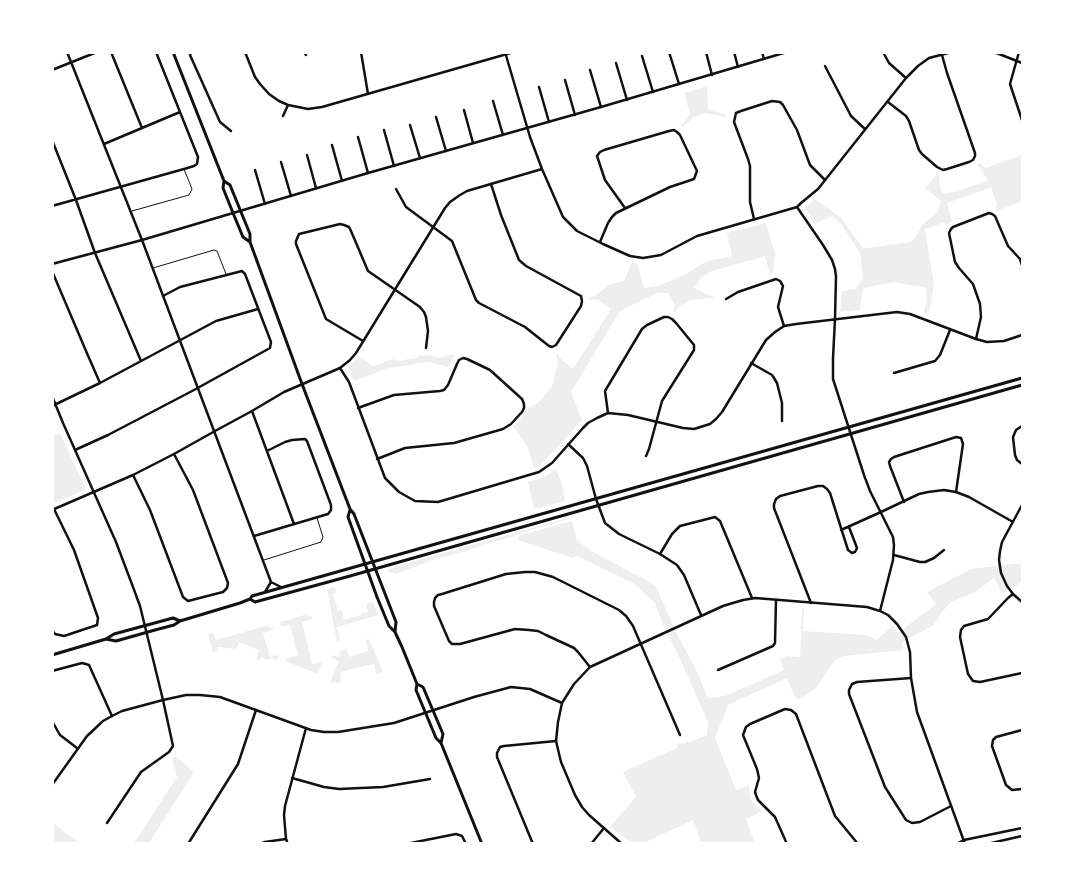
<!DOCTYPE html>
<style>
body{margin:0}
#map{position:relative;width:1075px;height:896px;overflow:hidden;background:#fff;font-family:"Archivo Narrow",sans-serif}
canvas{display:block}
.frame{position:absolute;inset:0;border:54px solid #fff;pointer-events:none}
</style>
<div id="map">
<canvas width="1075" height="896"></canvas>
<div class="frame"></div>
</div>
<script>
const c = document.querySelector('canvas').getContext('2d');
c.lineJoin = 'round';
function fillPath(path, color) {
  c.fillStyle = color;
  c.fill(path, 'evenodd');
}
function shape(rows) {
  const path = new Path2D();
  for (const r of rows) {
    path.moveTo(r[0], r[1]);
    for (let i = 2; i < r.length; i += 2) path.lineTo(r[i], r[i + 1]);
  }
  return path;
}
function trace(path, color, width, dash) {
  c.strokeStyle = color;
  c.lineWidth = width;
  c.lineCap = dash ? 'butt' : 'round';
  c.setLineDash(dash || []);
  c.stroke(path);
}
fillPath(shape([
 [707,86,708,109,726,115,726,117,706,113,694,117,682,127,681,126,690,114,684,93],
 [1022,155,1022,201,1000,210,999,211,996,211,997,204,991,187,947,203,952,220,948,224,943,223,925,229,934,285,929,315,924,312,927,299,926,288,895,282,863,288,860,310,840,312,842,291,856,289,863,278,860,253,841,224,832,216,815,224,805,208,815,199,840,217,863,248,867,248,911,242,916,237,922,225,938,212,941,201,925,188,937,174,940,175,939,179,941,191,944,194,954,192,988,181,981,169,977,166,979,163,986,168],
 [766,223,775,253,773,273,770,275,765,256,709,272,701,278,694,288,708,295,714,297,713,298,689,300,678,308,675,312,673,311,675,306,668,293,657,293,620,311,571,392,582,420,542,464,534,468,528,447,513,426,525,412,527,408,537,404,552,387,558,362,556,356,558,354,562,360,573,369,611,309,597,299,589,300,590,297,595,296,610,284,624,281,632,262,637,263,644,288,658,286,686,274,705,262,732,256,727,233],
 [455,354,449,367,428,362,389,368,354,381,348,367,359,357,374,366,393,359,397,361,417,358,421,355,426,356,429,355,437,358],
 [60,433,85,487,84,490,53,504,53,435],
 [555,469,562,483,565,501,534,509,528,482,545,477],
 [571,517,572,518,524,532,509,538,485,544,470,550,435,559,396,574,389,572,387,570,390,568],
 [572,521,577,540,591,551,648,581,656,587,675,630,698,674,708,698,714,698,730,694,784,670,780,659,787,656,800,657,802,608,804,608,803,631,865,635,877,640,892,626,898,633,936,604,927,592,971,569,1022,563,1022,582,1002,593,994,578,975,592,951,602,940,614,934,625,902,642,903,650,844,656,836,659,815,689,799,699,796,699,787,678,728,705,715,738,736,790,749,785,750,796,753,803,762,811,746,819,755,843,701,843,693,820,648,841,645,843,633,843,610,827,636,797,623,772,677,748,677,744,685,743,687,741,690,742,707,735,708,722,679,657,663,625,655,603,633,583,577,556,573,558,518,540,519,536,528,533],
 [335,587,336,592,333,594,338,611,342,610,344,620,361,615,362,610,363,613,368,612,366,604,372,602,373,602,378,615,337,627,340,641,337,642,327,589],
 [308,614,308,617,312,616,312,619,302,622,312,664,323,662,318,674,285,661,286,659,298,655,290,625,281,627,280,622],
 [269,625,270,628,273,627,274,629,263,633,270,657,279,655,277,660,275,659,274,661,273,658,267,660,261,657,260,660,256,659,259,650,239,642,236,649,220,647,217,647,218,651,213,652,208,634,213,633,216,640],
 [369,639,383,672,376,674,374,664,340,672,341,683,331,683,330,682,339,661,332,658,332,657,335,655,336,657,340,656,339,653,346,648,349,657,368,651,366,640],
 [175,756,194,772,149,843,134,843,177,777,172,758],
 [53,823,62,830,80,843,53,843]
]), '#eee');
trace(shape([
 [132,211,189,195,192,189,184,169],
 [153,268,214,250,217,251,226,274],
 [264,560,321,542,323,537,317,518]
]), '#111', 1);
trace(shape([
 [111,52,142,128],
 [191,52,190,55,220,122,231,131],
 [245,52,255,77,260,84,269,94,279,101,288,105,308,109,322,107,514,52],
 [304,52,306,55],
 [361,52,368,94],
 [669,52,679,84],
 [706,52,712,75],
 [734,52,738,67],
 [762,52,764,59],
 [883,52,889,63,906,78],
 [1019,52,1010,84,1022,120],
 [642,56,653,92],
 [616,63,627,100],
 [825,66,851,116,865,129],
 [52,70,97,52],
 [590,70,601,107],
 [565,80,575,115],
 [539,87,549,122],
 [493,101,503,135],
 [888,102,906,116,909,121,919,150,922,154,937,167,943,170,947,169,969,162,973,160,975,156,975,153,947,73,942,55],
 [464,110,473,143],
 [283,116,288,105],
 [436,117,446,151],
 [410,125,420,158],
 [384,130,394,166],
 [358,137,368,173],
 [52,140,76,200,95,253,141,361],
 [104,144,180,112],
 [332,145,342,181],
 [307,155,316,188],
 [281,162,291,196],
 [255,170,265,204],
 [396,189,406,207,452,241,476,300,479,303,525,327,549,346,552,347,556,345,581,306,582,301,581,296,526,266,519,260,501,215,491,184],
 [52,206,184,169,194,166,197,164,198,157,156,52],
 [754,219,750,202,750,166,748,159,734,122,736,113,741,111,772,101,780,102,783,105,797,130,810,165,825,180],
 [600,242,608,223,612,217,616,213,670,187,694,179,697,171,680,135,677,132,674,130,669,131,604,150,600,152,597,156,605,180,625,208],
 [52,271,86,351,100,383],
 [726,299,738,292,776,279,780,281,783,286,778,307,784,326],
 [976,339,981,317,980,304,973,284,959,268,955,262,949,233,951,229,953,227,989,213,992,214,995,216,1008,246,1020,259,1022,265],
 [363,341,326,319,296,244,296,241,299,234,340,224,344,225,349,227,351,231,368,271,420,307,424,312,426,317,428,331,426,348],
 [751,363,772,375,774,378,777,383,782,403,782,421],
 [894,373,935,361,940,355,950,330],
 [52,406,100,383,216,321,258,309],
 [358,408,394,395,440,391,444,390,448,385,457,364,459,360,463,358,467,359,490,370,522,399,524,404,524,408,522,412,511,424,503,429,454,443,405,448,377,459],
 [252,411,294,524],
 [608,413,605,391,642,329,647,325,664,317,668,317,672,319,676,323,694,345,694,350,662,401,649,449,646,456],
 [1022,426,1016,430,1013,437,1015,455,1017,460,1022,464],
 [75,450,108,435,194,390,270,348,271,342,245,274,242,271,180,287,163,296],
 [133,475,150,510,183,597,188,601,223,592,227,588,228,583,193,490,174,454],
 [904,502,890,466,889,462,891,459,894,457,956,437,961,438,963,444,956,492],
 [841,530,881,512],
 [254,536,328,514,331,510,331,505,307,441,305,439,292,440,285,442,267,451],
 [660,554,672,534,680,526,715,517,720,521,752,598],
 [894,555,920,562,925,562,934,558,944,550],
 [265,592,271,582,281,587],
 [1013,594,1008,598,988,619,964,626,961,630,960,637,968,674,973,681,980,682,1022,673],
 [811,603,774,508,774,504,776,499,780,496,818,486,823,486,827,489,830,493,848,550,852,553,855,552,857,548,849,527],
 [52,630,55,634,64,636,97,625,98,618,74,550,54,509],
 [590,667,578,652,574,648,546,635,538,631,529,630,515,629,460,644,452,644,449,641,434,606,434,602,435,598,438,595,442,594,506,574,525,572,535,572,553,577,619,610,626,616,633,626,680,735],
 [718,670,773,646,775,643,776,600],
 [52,671,82,663,89,665,112,716],
 [911,678,857,682,852,684,849,690,849,694,885,787,906,820,912,823,920,822,951,806],
 [52,721,60,735,77,748],
 [1022,730,996,737,993,740,992,746,1006,785,1012,790,1022,789],
 [292,778,324,787,339,789,383,787,430,779],
 [107,823,141,772,169,752,173,746,163,700],
 [188,844,238,764,256,710],
 [260,844,265,842,286,839],
 [406,844,456,834,462,836,466,844],
 [533,844,497,757,497,753,500,747,504,746,556,741],
 [591,844,604,828],
 [787,844,775,817,758,800,756,795,755,792,759,778,757,769,743,735,746,727,750,724,785,709,791,710,796,714,835,816,858,844]
]), '#111', 2.5);
trace(shape([
 [67,52,142,240,271,582],
 [505,52,530,137,542,169,563,217,577,231,603,244,630,256,643,258,661,255,697,236,797,207,801,203,818,189,906,78,918,66,929,58,952,52],
 [994,52,1022,63],
 [797,207,823,245,832,260,835,269,836,276,835,319,833,358,833,379,864,475,870,491,893,537,894,545,893,560,880,611],
 [52,264,142,240,368,173,601,107,787,52],
 [340,368,349,382,385,478,399,492,415,501,438,502,539,472,552,463,583,428,588,423,597,418,608,413,628,415,683,428,694,429,710,424,716,419,722,412,766,340,775,332,784,326,796,324,897,312,910,314,976,339,987,342,1004,341,1022,335],
 [52,396,63,423,116,542,133,587,140,606,163,700],
 [568,444,583,458,587,466,596,499,605,523,619,534,660,554,677,565,684,575,701,615],
 [1022,505,1002,542,1000,551,999,560,1001,573,1007,586,1013,594,1022,602],
 [52,510,133,475,174,454,215,431,252,411,284,392,340,368,350,360,356,353,445,208,450,202,460,195,467,191,542,169],
 [881,512,919,494,928,492,944,490,956,492,969,497,1013,522],
 [52,785,87,736,103,721,112,716,122,711,163,700,186,695,200,695,220,697,311,730,324,732,338,732,394,723,474,697,511,687,530,689,562,703],
 [288,844,286,839,284,815,285,806,306,728],
 [622,844,589,815,582,807,575,795,561,762,556,741,558,722,562,703,574,684,590,667,723,606,743,600,755,598,867,607,880,611,888,615,897,624,906,637,910,652,911,678,917,712,965,844],
 [956,844,964,840,1022,828],
 [987,844,1022,836]
]), '#111', 2.5);
trace(shape([
 [173,52,224,181,223,188,233,213,243,237,250,242],
 [224,181,230,185,250,234,250,242,302,384,350,509,354,514,396,622,395,632],
 [350,510,348,517,377,597,389,626,395,632,402,647,417,684,416,690,436,738,441,743,482,844],
 [250,599,255,602,350,576,1022,385],
 [106,639,116,641,155,630,174,625,180,621,240,603,250,599,252,596,1022,378],
 [52,655,106,639,114,634,173,618,180,621],
 [417,684,423,687,443,734,441,743]
]), '#111', 3);
</script>
